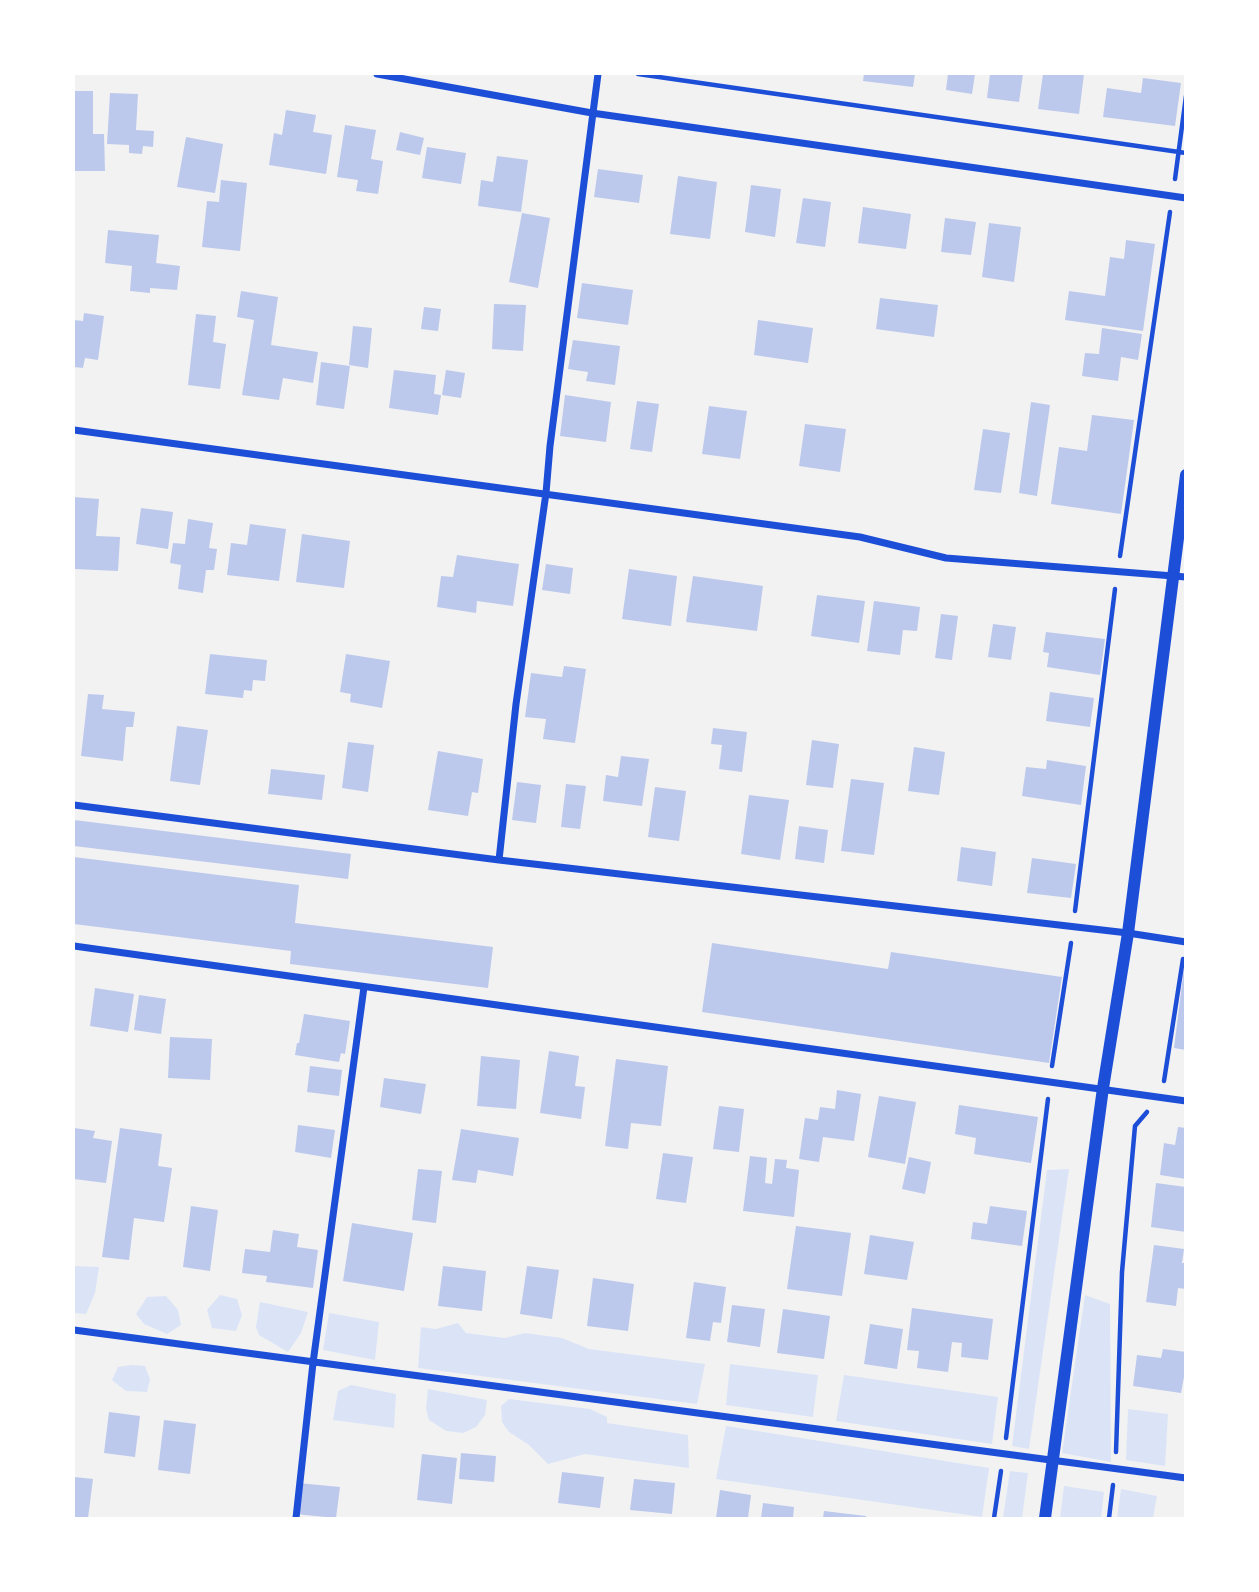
<!DOCTYPE html>
<style>
body{margin:0}
#map{position:relative;width:1259px;height:1592px;overflow:hidden;background:#f2f2f2;font-family:Helvetica,sans-serif}
canvas{display:block}
.frame{position:absolute;inset:0;border:75px solid #fff;pointer-events:none}
</style>
<div id="map">
<canvas width="1259" height="1592"></canvas>
<div class="frame"></div>
</div>
<script>
const c = document.querySelector('canvas').getContext('2d');
c.lineJoin = 'round';
function fillPath(path, color) {
  c.fillStyle = color;
  c.fill(path, 'evenodd');
}
function shape(rows) {
  const path = new Path2D();
  for (const r of rows) {
    path.moveTo(r[0], r[1]);
    for (let i = 2; i < r.length; i += 2) path.lineTo(r[i], r[i + 1]);
  }
  return path;
}
function trace(path, color, width, dash) {
  c.strokeStyle = color;
  c.lineWidth = width;
  c.lineCap = dash ? 'butt' : 'round';
  c.setLineDash(dash || []);
  c.stroke(path);
}
fillPath(shape([
 [1069,1169,1029,1449,1012,1446,1047,1170],
 [74,1266,99,1267,95,1293,86,1314,74,1313],
 [220,1295,237,1299,242,1315,236,1331,212,1328,207,1310],
 [1085,1295,1110,1304,1111,1462,1062,1453],
 [166,1296,178,1310,181,1325,167,1334,144,1324,136,1314,147,1297],
 [260,1302,308,1312,301,1333,288,1352,259,1335,256,1327],
 [329,1313,379,1322,375,1360,323,1350],
 [458,1323,466,1333,505,1338,525,1333,562,1338,589,1349,705,1364,697,1404,418,1368,421,1327,436,1329],
 [730,1364,818,1375,813,1417,726,1405],
 [132,1365,145,1366,150,1379,147,1392,126,1391,112,1380,118,1367],
 [844,1375,998,1397,992,1444,836,1421],
 [351,1385,396,1394,394,1428,333,1420,338,1391],
 [428,1389,487,1400,485,1415,476,1427,463,1433,446,1431,429,1420,426,1409],
 [509,1399,590,1409,607,1417,607,1423,688,1435,689,1468,585,1454,548,1464,529,1445,509,1432,502,1422,501,1406],
 [1128,1409,1168,1414,1165,1466,1126,1460],
 [726,1426,989,1468,982,1517,716,1479],
 [1010,1471,1028,1473,1022,1518,1003,1518],
 [1064,1486,1104,1492,1101,1518,1060,1518],
 [1121,1489,1157,1496,1153,1518,1117,1518]
]), '#dbe4f7');
fillPath(shape([
 [864,74,915,74,913,87,863,81],
 [948,74,975,74,972,94,946,90],
 [990,74,1023,74,1019,102,987,98],
 [1043,74,1084,74,1079,114,1038,109],
 [1143,78,1181,83,1175,126,1103,117,1107,88,1141,93],
 [74,91,93,91,93,134,104,134,105,171,74,171],
 [110,93,138,94,136,130,154,131,153,147,143,146,142,154,129,153,129,145,107,144],
 [286,110,316,115,313,132,332,135,326,174,269,165,274,133,282,135],
 [345,125,376,130,371,159,383,161,378,194,356,191,358,180,337,177],
 [400,132,424,138,420,155,396,150],
 [186,137,223,144,215,193,177,187],
 [427,147,466,153,461,184,422,178],
 [497,156,528,160,521,212,478,206,481,180,493,182],
 [598,169,643,175,639,203,594,197],
 [678,176,717,182,710,239,670,234],
 [221,180,247,183,240,251,202,247,207,201,219,202],
 [751,185,781,189,775,237,745,232],
 [803,198,831,202,825,247,796,243],
 [863,207,911,214,906,249,858,243],
 [522,213,550,218,538,288,509,282],
 [945,218,976,222,971,255,941,252],
 [989,223,1021,227,1014,282,982,277],
 [108,230,159,235,156,263,180,266,177,290,150,288,150,293,130,291,132,266,105,263],
 [1126,240,1155,244,1143,331,1065,320,1069,291,1105,296,1110,257,1124,259],
 [582,283,633,290,628,325,577,318],
 [241,291,278,297,271,345,318,352,313,383,283,378,279,400,242,395,254,320,237,317],
 [880,298,938,305,934,337,876,329],
 [494,304,526,305,523,351,492,349],
 [424,307,441,309,438,331,421,329],
 [84,313,104,316,98,360,85,358,83,368,74,367,74,320,83,321],
 [196,314,216,316,213,342,226,344,220,389,188,385],
 [758,320,813,328,808,363,754,355],
 [353,326,372,328,368,368,349,365],
 [1102,328,1142,334,1138,360,1121,357,1118,381,1082,376,1085,353,1099,354],
 [573,340,620,346,615,385,586,381,588,372,568,369],
 [321,362,350,366,344,409,316,405],
 [394,370,436,375,434,394,441,395,438,415,389,408],
 [446,370,465,373,461,398,442,395],
 [565,395,611,402,606,442,560,436],
 [637,401,659,404,652,452,630,449],
 [1031,402,1050,405,1037,496,1019,493],
 [709,406,747,411,740,459,702,454],
 [1092,415,1134,420,1121,514,1051,504,1059,447,1087,451],
 [805,424,846,429,840,472,799,466],
 [983,429,1010,433,1001,493,974,490],
 [74,497,99,499,96,536,120,537,118,571,74,569],
 [141,508,173,512,168,549,136,544],
 [188,519,213,523,209,548,217,549,214,570,206,570,203,593,178,589,181,565,170,563,173,543,185,544],
 [250,524,286,529,279,581,227,575,231,543,247,545],
 [302,534,350,541,344,588,296,582],
 [457,555,519,564,513,606,477,601,476,613,437,607,441,576,453,577],
 [546,564,573,568,570,594,542,590],
 [629,569,677,576,671,626,622,619],
 [693,576,763,586,757,631,686,622],
 [817,595,865,601,859,643,811,636],
 [874,601,920,607,917,631,903,630,900,655,867,651],
 [941,614,958,616,952,660,935,658],
 [993,624,1016,627,1011,660,988,657],
 [1046,632,1105,639,1100,675,1047,667,1049,653,1043,652],
 [210,654,267,660,265,681,253,680,252,691,244,690,243,698,205,694],
 [346,654,390,661,382,708,350,702,351,694,340,692],
 [564,666,586,669,575,743,543,739,546,719,525,717,531,673,562,677],
 [1050,692,1094,698,1090,727,1046,721],
 [88,694,104,695,102,709,135,712,133,727,126,727,123,761,81,756],
 [177,726,208,730,200,785,170,781],
 [713,728,747,732,742,772,719,769,722,745,711,744],
 [812,740,839,744,833,788,806,785],
 [348,742,374,745,368,792,342,788],
 [914,747,945,752,939,795,908,791],
 [438,751,483,759,478,793,472,792,468,816,428,810],
 [621,756,649,759,642,806,603,801,606,775,618,777],
 [1047,760,1086,766,1081,805,1022,796,1026,767,1046,769],
 [271,769,325,775,322,800,268,794],
 [851,779,884,783,874,855,841,851],
 [517,782,541,785,536,823,512,820],
 [566,784,586,786,580,829,561,827],
 [655,787,686,791,679,841,648,837],
 [749,795,789,800,780,860,741,854],
 [74,820,351,854,348,879,74,846],
 [799,826,828,830,824,863,795,859],
 [961,847,996,852,992,886,957,881],
 [74,857,299,885,295,923,493,947,488,988,290,964,291,951,74,924],
 [1032,858,1076,864,1071,898,1027,893],
 [712,943,888,969,891,952,1062,977,1049,1063,702,1012],
 [1184,968,1186,969,1186,1050,1174,1048],
 [95,988,134,994,128,1032,90,1026],
 [139,995,166,999,161,1034,134,1030],
 [304,1014,350,1021,345,1054,341,1053,339,1062,295,1055,297,1043,299,1043],
 [170,1037,212,1039,210,1080,168,1078],
 [549,1051,579,1056,575,1086,585,1087,581,1119,540,1113],
 [481,1056,520,1060,516,1109,477,1106],
 [616,1059,668,1066,661,1126,631,1123,628,1149,605,1146],
 [310,1066,342,1070,339,1096,307,1092],
 [384,1078,426,1084,421,1114,380,1107],
 [837,1090,861,1094,854,1141,823,1137,819,1162,799,1159,805,1118,818,1120,820,1107,835,1109],
 [879,1096,916,1102,905,1164,868,1157],
 [959,1105,1038,1117,1031,1163,974,1154,976,1138,955,1134],
 [719,1106,744,1109,739,1152,713,1149],
 [298,1125,335,1130,331,1158,295,1152],
 [1178,1127,1186,1128,1186,1179,1160,1175,1164,1143,1175,1145],
 [74,1128,95,1131,93,1138,112,1141,106,1183,74,1179],
 [120,1128,162,1134,158,1166,172,1168,164,1222,134,1218,129,1260,102,1257],
 [461,1129,519,1138,513,1176,478,1170,476,1183,452,1180],
 [663,1153,693,1157,686,1203,656,1199],
 [750,1156,767,1158,765,1183,772,1184,775,1159,787,1160,786,1168,799,1170,794,1217,743,1211],
 [909,1157,931,1162,925,1194,902,1189],
 [418,1169,442,1171,436,1223,412,1220],
 [1156,1183,1186,1187,1186,1232,1151,1227],
 [191,1206,218,1210,210,1271,183,1267],
 [990,1206,1027,1211,1022,1246,971,1239,973,1222,987,1224],
 [352,1223,413,1233,404,1291,343,1281],
 [796,1226,851,1233,842,1296,787,1289],
 [273,1230,299,1234,297,1247,318,1250,313,1288,266,1282,267,1276,242,1273,245,1249,270,1252],
 [870,1235,914,1242,907,1280,864,1274],
 [1154,1245,1184,1249,1182,1263,1186,1263,1186,1289,1178,1288,1176,1306,1146,1302],
 [443,1266,486,1271,482,1311,438,1306],
 [527,1266,559,1270,552,1319,520,1314],
 [593,1278,634,1284,628,1331,587,1326],
 [694,1282,726,1287,721,1323,713,1322,710,1341,686,1338],
 [732,1305,765,1309,760,1347,727,1342],
 [912,1308,993,1319,988,1360,961,1357,962,1343,952,1342,948,1372,917,1368,919,1351,907,1350],
 [783,1309,830,1316,824,1359,777,1353],
 [870,1324,903,1329,897,1369,864,1364],
 [1163,1349,1186,1352,1186,1377,1184,1377,1181,1393,1133,1386,1137,1355,1161,1358],
 [109,1412,140,1416,135,1457,104,1453],
 [164,1420,196,1424,190,1474,158,1470],
 [461,1453,496,1456,494,1482,459,1479],
 [422,1454,457,1458,452,1504,417,1500],
 [562,1472,604,1477,600,1508,558,1503],
 [74,1477,93,1479,88,1518,74,1518],
 [634,1479,675,1483,672,1514,630,1510],
 [298,1483,340,1487,336,1518,295,1514],
 [720,1490,751,1495,748,1518,716,1518],
 [763,1503,794,1507,793,1518,761,1518],
 [824,1511,866,1516,866,1518,823,1518]
]), '#bdc9ec');
trace(shape([
 [638,74,1186,153],
 [1175,179,1186,96],
 [1120,556,1170,212],
 [1075,911,1115,589],
 [1052,1066,1071,943],
 [1164,1081,1183,959],
 [1006,1438,1048,1099],
 [1116,1452,1122,1272,1135,1126,1147,1112],
 [994,1518,1001,1471],
 [1109,1518,1113,1485]
]), '#1d4ed8', 4.5);
trace(shape([
 [377,74,592,113,1186,198],
 [74,430,860,537,946,558,1186,577],
 [74,805,499,860,1128,933,1186,942],
 [499,860,516,704,546,493,550,446,598,74],
 [74,946,1186,1101],
 [74,1330,1186,1478],
 [296,1518,313,1363,364,987]
]), '#1d4ed8', 7);
trace(shape([
 [1045,1518,1103,1088,1128,933,1186,475]
]), '#1d4ed8', 12);
</script>
